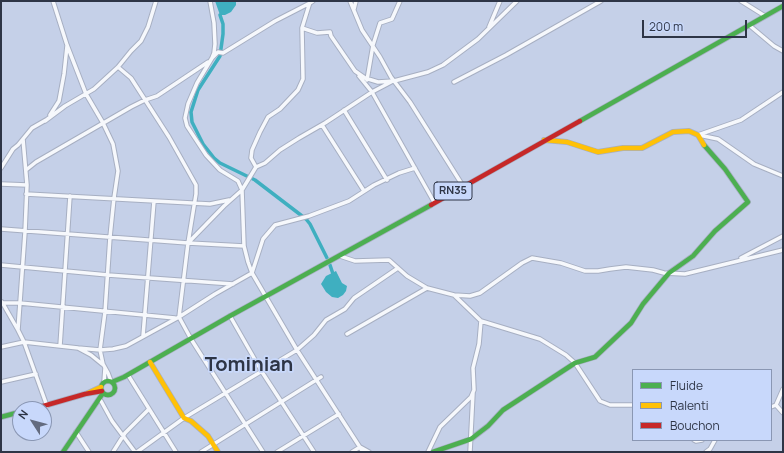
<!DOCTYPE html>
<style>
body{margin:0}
#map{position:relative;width:784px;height:453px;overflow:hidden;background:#c5d0e8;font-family:Manrope,sans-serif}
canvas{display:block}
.frame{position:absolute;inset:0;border:2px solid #2e3546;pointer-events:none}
.legend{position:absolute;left:632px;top:369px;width:140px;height:72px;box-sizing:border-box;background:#c8d8fb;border:1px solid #8a97b3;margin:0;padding:5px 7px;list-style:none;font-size:12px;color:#2e3546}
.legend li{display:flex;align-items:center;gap:8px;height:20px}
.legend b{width:20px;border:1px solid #8a97b3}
.north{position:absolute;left:12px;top:401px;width:40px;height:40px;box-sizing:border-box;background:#c8d8fb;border:1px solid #8a97b3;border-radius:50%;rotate:306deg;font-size:11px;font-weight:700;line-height:16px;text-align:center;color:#2e3546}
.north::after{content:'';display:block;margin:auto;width:14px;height:18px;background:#636b7f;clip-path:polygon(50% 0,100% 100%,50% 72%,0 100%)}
.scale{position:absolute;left:642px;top:20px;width:105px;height:18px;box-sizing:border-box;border:2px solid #2e3546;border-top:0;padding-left:5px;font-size:12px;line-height:14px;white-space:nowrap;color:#2e3546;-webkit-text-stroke:3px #c8d8fb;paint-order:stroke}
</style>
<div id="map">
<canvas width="784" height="453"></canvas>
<div class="frame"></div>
<ul class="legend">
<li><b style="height:5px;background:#4caf50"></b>Fluide</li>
<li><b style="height:5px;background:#ffc107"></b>Ralenti</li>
<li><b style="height:5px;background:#c62828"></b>Bouchon</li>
</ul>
<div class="north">N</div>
<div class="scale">200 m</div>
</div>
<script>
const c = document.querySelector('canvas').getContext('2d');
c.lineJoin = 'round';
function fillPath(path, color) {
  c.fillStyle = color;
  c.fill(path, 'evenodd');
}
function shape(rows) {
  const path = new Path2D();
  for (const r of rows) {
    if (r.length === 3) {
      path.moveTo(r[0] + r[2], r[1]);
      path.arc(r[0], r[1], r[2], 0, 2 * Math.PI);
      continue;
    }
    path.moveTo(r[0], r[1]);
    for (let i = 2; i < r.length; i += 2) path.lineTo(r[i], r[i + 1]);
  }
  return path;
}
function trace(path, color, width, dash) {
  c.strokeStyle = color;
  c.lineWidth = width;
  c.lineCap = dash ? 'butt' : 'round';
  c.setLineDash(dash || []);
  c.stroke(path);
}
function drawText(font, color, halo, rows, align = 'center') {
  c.font = font + ' Manrope,sans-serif';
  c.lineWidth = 3.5;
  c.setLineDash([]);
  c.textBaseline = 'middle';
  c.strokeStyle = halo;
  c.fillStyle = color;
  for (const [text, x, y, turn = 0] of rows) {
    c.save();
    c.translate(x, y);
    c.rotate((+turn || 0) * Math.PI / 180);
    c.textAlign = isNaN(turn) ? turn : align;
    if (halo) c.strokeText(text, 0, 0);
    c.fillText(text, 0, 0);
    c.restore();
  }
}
fillPath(shape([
 [215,1,236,1,236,5,231,12,225,15,220,15],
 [336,271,342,283,347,286,346,291,343,295,338,298,332,297,326,292,321,284,326,276]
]), '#3fafc0');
trace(shape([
 [220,15,223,24,223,34,220,56,198,90,191,112,192,122,203,144,214,158,220,163,255,180,306,219,310,224,327,258],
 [330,265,333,274]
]), '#3fafc0', 3.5);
const street = shape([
 [53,1,67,45,86,94,103,123,113,144,118,171,114,198,110,237,105,312,100,350,103,364,108,373,111,381],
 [210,1,214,23,215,44,214,53,212,58,197,83,188,104,185,118,187,126,206,155,220,170,238,181,242,190,244,246,248,262,252,273,297,350,363,452],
 [350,1,362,30,380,57,391,77,410,102,463,186],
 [741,1,765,16],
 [354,9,356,1],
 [749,25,774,46,783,51],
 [489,27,500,1],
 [302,28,317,33,330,32,331,36,355,71,365,78,378,82,394,81,428,72,443,65,478,39,517,1],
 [212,58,218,52,223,53,275,21,310,3,313,1],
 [118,67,131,78,169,137,196,185,196,194,188,243,179,317,191,339,263,452],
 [359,76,372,92,434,202],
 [367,80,373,45,380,23,392,19,400,1],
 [454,82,506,55,601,1],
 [344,110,387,180],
 [50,115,59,101,64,74,67,46],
 [45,121,65,106,94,89,118,67,131,51,141,41,148,27,156,1],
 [322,125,364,191],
 [698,135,741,120,783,92],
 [699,135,718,139,754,164,783,176],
 [23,139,27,185,25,232,18,330,24,342,47,406],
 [256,167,265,163,280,150,299,138,325,123,372,92,391,82],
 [1,168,13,149,18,145,32,128,46,120],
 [26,170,36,162,131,107,145,100,157,96,208,62],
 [1,184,27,185],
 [26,194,210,204,229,200],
 [1,229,188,243,244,246],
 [188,243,224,206,242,190,256,167,251,158,252,150,260,132,268,117,280,109,298,90,303,79,302,28,310,2],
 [340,256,355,261,389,260,407,276,427,288,454,295,481,321,540,339,566,355,575,363,600,401,610,405,633,405],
 [741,258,783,236],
 [1,265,108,275,233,284],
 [454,295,470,296,480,293,522,263,532,258,561,263,585,271,598,271,610,269,626,267,653,270,664,273,685,274,783,250],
 [2,302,18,330],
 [1,303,20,303,175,318],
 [230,316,262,372,314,452],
 [347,334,427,288],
 [143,336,154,201],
 [60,346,70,196],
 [1,347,24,342,78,348,91,355,102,364],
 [78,348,100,350,113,349,126,346,179,317,215,294,252,273,263,239,275,225,309,216,349,201,374,185,399,173,415,168],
 [128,375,176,452],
 [1,382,36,374],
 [104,382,105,368],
 [101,401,112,421,135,452],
 [776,405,783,413],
 [771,407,776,405,783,389],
 [76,432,89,452],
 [694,440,696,441,702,440],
 [113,452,125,433,149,409],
 [137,452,184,418,297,350,314,335,326,320,345,309,354,298,398,268],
 [201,452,321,377],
 [277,452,339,414],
 [352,452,360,447,369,452],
 [428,452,440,427,471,397,474,390,473,368,479,344,481,321],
 [470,452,473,393],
 [706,452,710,449,715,440]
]);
const fast = shape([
 [580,121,783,6],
 [108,388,7],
 [112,382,124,377,230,316,431,205],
 [1,417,20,412],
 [63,452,103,393],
 [433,452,471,439,488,426,503,410,575,363,595,357,631,323,643,304,669,273,693,256,715,231,748,202,725,169,704,145]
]);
const slow = shape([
 [544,140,567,142,598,152,623,148,642,148,673,132,689,131,698,135,704,145],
 [150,362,184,418,191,421,208,436,218,452],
 [88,393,101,387]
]);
const jam = shape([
 [431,205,580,121],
 [33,409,85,394,102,391]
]);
trace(street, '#a7afc2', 5.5);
trace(fast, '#a7afc2', 6);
trace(slow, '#a7afc2', 6);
trace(jam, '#a7afc2', 6);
trace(street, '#f6f8fc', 3.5);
trace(fast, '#4caf50', 4.5);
trace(slow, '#ffc107', 4.5);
trace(jam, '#c62828', 4.5);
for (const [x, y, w] of [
 [453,191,38]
]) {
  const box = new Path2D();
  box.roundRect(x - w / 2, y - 9, w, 18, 3);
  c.fillStyle = '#c8d8fb';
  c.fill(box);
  trace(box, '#2e3546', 1);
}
drawText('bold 11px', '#2e3546', null, [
 ["RN35",453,191]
]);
drawText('bold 20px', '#2e3546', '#c8d8fb', [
 ["Tominian",249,365]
]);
</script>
